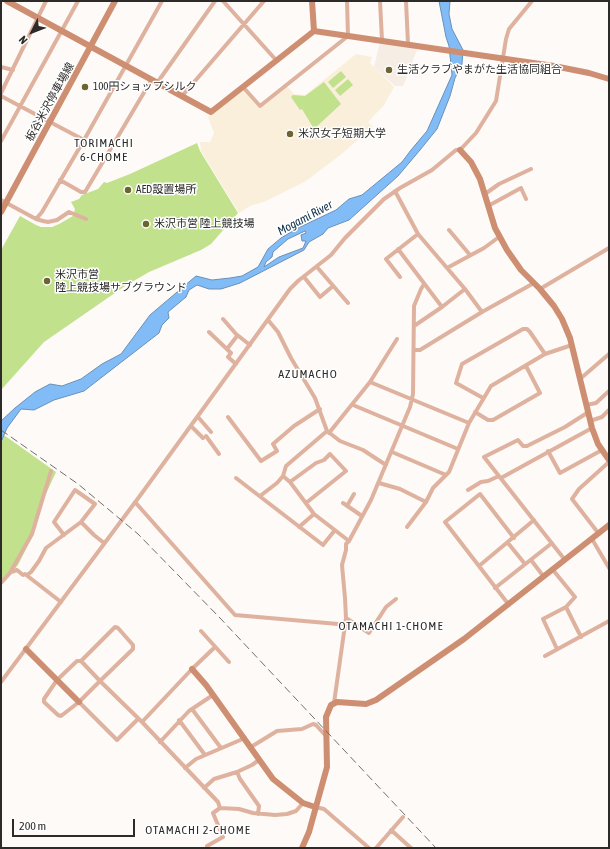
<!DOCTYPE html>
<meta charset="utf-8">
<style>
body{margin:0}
#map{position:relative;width:610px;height:849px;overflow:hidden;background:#fdfaf7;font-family:"Asap Condensed",sans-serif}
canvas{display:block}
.frame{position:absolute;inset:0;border:2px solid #2c2b2a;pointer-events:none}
.north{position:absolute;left:12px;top:12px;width:40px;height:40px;-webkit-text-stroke:3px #fff;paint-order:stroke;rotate:228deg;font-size:11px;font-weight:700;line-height:16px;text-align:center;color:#2c2b2a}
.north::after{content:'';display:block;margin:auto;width:14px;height:18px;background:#2c2b2a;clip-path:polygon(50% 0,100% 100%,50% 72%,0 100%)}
.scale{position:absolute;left:12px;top:819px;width:123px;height:18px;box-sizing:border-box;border:2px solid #2c2b2a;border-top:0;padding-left:5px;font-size:12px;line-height:14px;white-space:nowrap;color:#2c2b2a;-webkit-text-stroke:3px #fff;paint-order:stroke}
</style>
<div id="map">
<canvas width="610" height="849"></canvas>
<div class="frame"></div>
<div class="north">N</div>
<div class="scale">200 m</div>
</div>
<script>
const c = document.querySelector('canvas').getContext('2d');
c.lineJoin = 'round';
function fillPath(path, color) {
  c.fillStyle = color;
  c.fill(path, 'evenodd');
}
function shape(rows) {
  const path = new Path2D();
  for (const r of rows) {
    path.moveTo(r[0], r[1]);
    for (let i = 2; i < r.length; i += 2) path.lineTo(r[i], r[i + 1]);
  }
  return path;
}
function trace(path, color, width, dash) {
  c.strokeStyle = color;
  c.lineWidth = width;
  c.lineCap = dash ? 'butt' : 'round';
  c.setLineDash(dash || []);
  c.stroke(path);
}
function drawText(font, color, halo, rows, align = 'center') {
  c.font = font + ' "Asap Condensed","Noto Sans JP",sans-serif';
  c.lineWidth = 3;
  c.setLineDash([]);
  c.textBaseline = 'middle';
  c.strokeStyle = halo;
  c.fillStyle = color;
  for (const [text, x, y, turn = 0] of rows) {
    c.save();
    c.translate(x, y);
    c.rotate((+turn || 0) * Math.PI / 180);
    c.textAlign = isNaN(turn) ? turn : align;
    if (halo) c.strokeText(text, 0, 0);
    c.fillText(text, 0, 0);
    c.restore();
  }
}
fillPath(shape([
 [380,42,411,48,417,50,403,86,395,86,374,67]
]), '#f6ede5');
fillPath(shape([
 [356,54,372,57,370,63,394,87,384,105,368,122,373,127,339,156,306,181,266,201,250,206,239,213,201,151,200,142,210,142,214,133,208,117,243,89,259,108,287,86,294,94,305,95]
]), '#faefda');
fillPath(shape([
 [341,71,346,77,333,88,328,82],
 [348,79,353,85,340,96,335,90],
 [324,82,341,104,314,129,302,109,300,110,291,97,293,95,305,96],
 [197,143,200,151,238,213,211,244,201,250,149,272,125,286,44,342,1,390,1,250,20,216,36,225,41,227,52,227,59,224,73,216,75,209,71,202,79,199,82,195,98,189,104,182,107,183,130,174],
 [1,433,56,472,45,496,33,535,18,565,1,584]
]), '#c1e18c');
const water = shape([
 [439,1,450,1,449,14,452,29,463,50,462,64,455,78,450,96,437,129,420,150,398,176,349,220,328,228,323,234,309,242,304,250,240,283,221,289,209,289,197,285,189,290,186,297,168,312,169,318,162,325,159,333,84,391,54,400,34,410,21,409,7,428,1,442,1,421,15,408,35,392,50,384,62,386,81,379,102,364,121,354,150,315,196,276,212,280,230,278,242,276,258,267,268,249,281,238,298,228,336,210,349,199,362,195,402,162,411,150,427,131,452,75,449,46,446,37,439,1],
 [305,231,306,233,301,235,302,241,306,241,303,248,279,257,264,267,266,262,272,257,273,252,288,239,305,231]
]);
fillPath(water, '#82bcf6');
trace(water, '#6890b9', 1);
trace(shape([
 [223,1,276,60],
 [380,1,382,40],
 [406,1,408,44],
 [1,67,13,70],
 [157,83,215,1],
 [243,87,260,106,348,36,347,1],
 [1,93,46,1],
 [1,96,84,140],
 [182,96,264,1],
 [1,141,78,1],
 [60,180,81,192,85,192,152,79],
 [395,191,418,234,465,289,482,312],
 [485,194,499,184,531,169],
 [1,200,36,219,43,221,48,222,57,220,69,212,86,219],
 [488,206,521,188,526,199],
 [36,219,42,212,84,140,162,1],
 [449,230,470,255],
 [398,249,442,307],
 [317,267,348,303],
 [447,268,484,248,499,237],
 [304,277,320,297,333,286],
 [400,277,386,259,418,234],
 [540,289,609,248],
 [223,319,236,334,250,345],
 [268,320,278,332,291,358,315,398,327,431,340,441,363,450,386,465],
 [414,326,442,307,465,289],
 [209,332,231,353,228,357,236,364],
 [227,349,237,336],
 [414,350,420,350,482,312,534,283],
 [580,379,609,354],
 [370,382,469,423],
 [483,398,456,383,462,364,523,329,527,329,530,332,545,354],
 [353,405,458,449],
 [586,405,596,403,609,391],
 [475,412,488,420,493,420,540,393,526,366],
 [198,417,211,432],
 [228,417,261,461,277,451,273,444,294,426,320,409],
 [590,421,602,417,609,410],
 [191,426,203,438],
 [327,431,286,466,283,476,290,482,314,514,349,541],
 [329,433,370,382,397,339],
 [206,436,219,454],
 [548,451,560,473,602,450],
 [392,452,446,475],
 [236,478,323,545,335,530],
 [501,478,592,428],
 [290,482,316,463,324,460,330,454,346,471,306,503],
 [379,483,400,489,426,502],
 [468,490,481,482,488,481,499,476],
 [260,496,277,483,283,476],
 [135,502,235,615,338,624,344,624],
 [343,503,362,516],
 [347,506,354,494],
 [299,527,314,514],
 [407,527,426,502,433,488,449,472,469,423,491,386,545,354,572,345],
 [599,534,572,499,579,489,609,462],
 [64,535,54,522,75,490,95,504,81,522,94,535,104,543],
 [592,539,609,568],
 [508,543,525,564],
 [531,560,544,577],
 [565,560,484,457,518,440,523,446,527,446,565,427,587,413],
 [479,566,534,520],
 [553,570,575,597,566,607],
 [11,572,17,570,23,575,25,574,61,602],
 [27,575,31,572,39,561,46,548,81,522],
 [1,583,10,573,32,534,51,471],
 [495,588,552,543],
 [509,605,445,522,480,494,514,538],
 [346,618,369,633,386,607,396,599],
 [201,631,229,662],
 [557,649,543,619,566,607,581,637],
 [545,656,609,621],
 [81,661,100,681,133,649,133,645,118,628,115,627,81,661,77,661,57,680,44,699,44,702,58,715,61,716,79,702,100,681,142,722,218,802,220,808,239,809,253,813,275,815,287,814,296,811,303,803],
 [1,682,142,493,290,289,298,281,331,255,345,238,384,199,400,188,432,170,456,150,460,150,476,133,496,101,506,39,509,29,532,1],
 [79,702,117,740,138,719],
 [334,703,346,618,345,598,342,565,346,550,346,544,349,541,371,500,410,407,413,394,414,306,421,289,424,284],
 [192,709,221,748],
 [179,720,205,755],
 [142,722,192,669,215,647],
 [160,742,189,711,213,695],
 [251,747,277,731,302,729,313,724,316,725,326,736],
 [185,768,196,759,245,738],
 [237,772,240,779,259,806,258,814],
 [204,788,214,779,237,772,252,765,259,760],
 [315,807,324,809,369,848],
 [391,830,411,848],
 [207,848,207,846,223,837,213,813,220,808],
 [376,848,403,817]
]), '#deb29e', 4);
trace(shape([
 [7,1,211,112,314,31,554,66,589,73,609,79],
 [312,1,314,31],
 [460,150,471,162,480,179,495,228,507,250,521,270,540,289,554,306,562,319,570,338,592,428,598,444,609,460],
 [1,212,115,1],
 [26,649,79,702],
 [192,669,206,685,273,779,303,803,315,807],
 [302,848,309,832,327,767,326,717,331,705,337,702,366,704,376,700,464,639,609,525]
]), '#ce8e71', 6);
trace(shape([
 [1,430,78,484,138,534,220,618,436,848]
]), '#716f6d', 1, [8, 4]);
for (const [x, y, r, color] of [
 [389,70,4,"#6c6431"],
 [85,87,4,"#6c6431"],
 [290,134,4,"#6c6431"],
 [128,190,4,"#6c6431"],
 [146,224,4,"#6c6431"],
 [47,281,4,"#6c6431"]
]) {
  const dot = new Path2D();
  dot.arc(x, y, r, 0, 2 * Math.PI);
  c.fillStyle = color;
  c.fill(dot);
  trace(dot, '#fff', 1.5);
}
drawText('11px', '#2c2b2a', '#fff', [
 ["生活クラブやまがた生活協同組合",397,70],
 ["100円ショップシルク",93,87],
 ["米沢女子短期大学",298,134],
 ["AED設置場所",136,190],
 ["米沢市営 陸上競技場",154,224],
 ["米沢市営",55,275],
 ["陸上競技場サブグラウンド",55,288]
], 'left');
drawText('11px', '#2c2b2a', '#fff', [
 ["板谷米沢停車場線",50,102,-61]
]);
c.letterSpacing = '1px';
drawText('12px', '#2c2b2a', '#fff', [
 ["TORIMACHI",104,143],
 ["6-CHOME",104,157],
 ["AZUMACHO",308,374],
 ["OTAMACHI 1-CHOME",391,626],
 ["OTAMACHI 2-CHOME",198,830]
]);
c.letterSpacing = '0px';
drawText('italic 12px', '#0e2d49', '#fff', [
 ["Mogami River",305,218,-28]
]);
</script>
